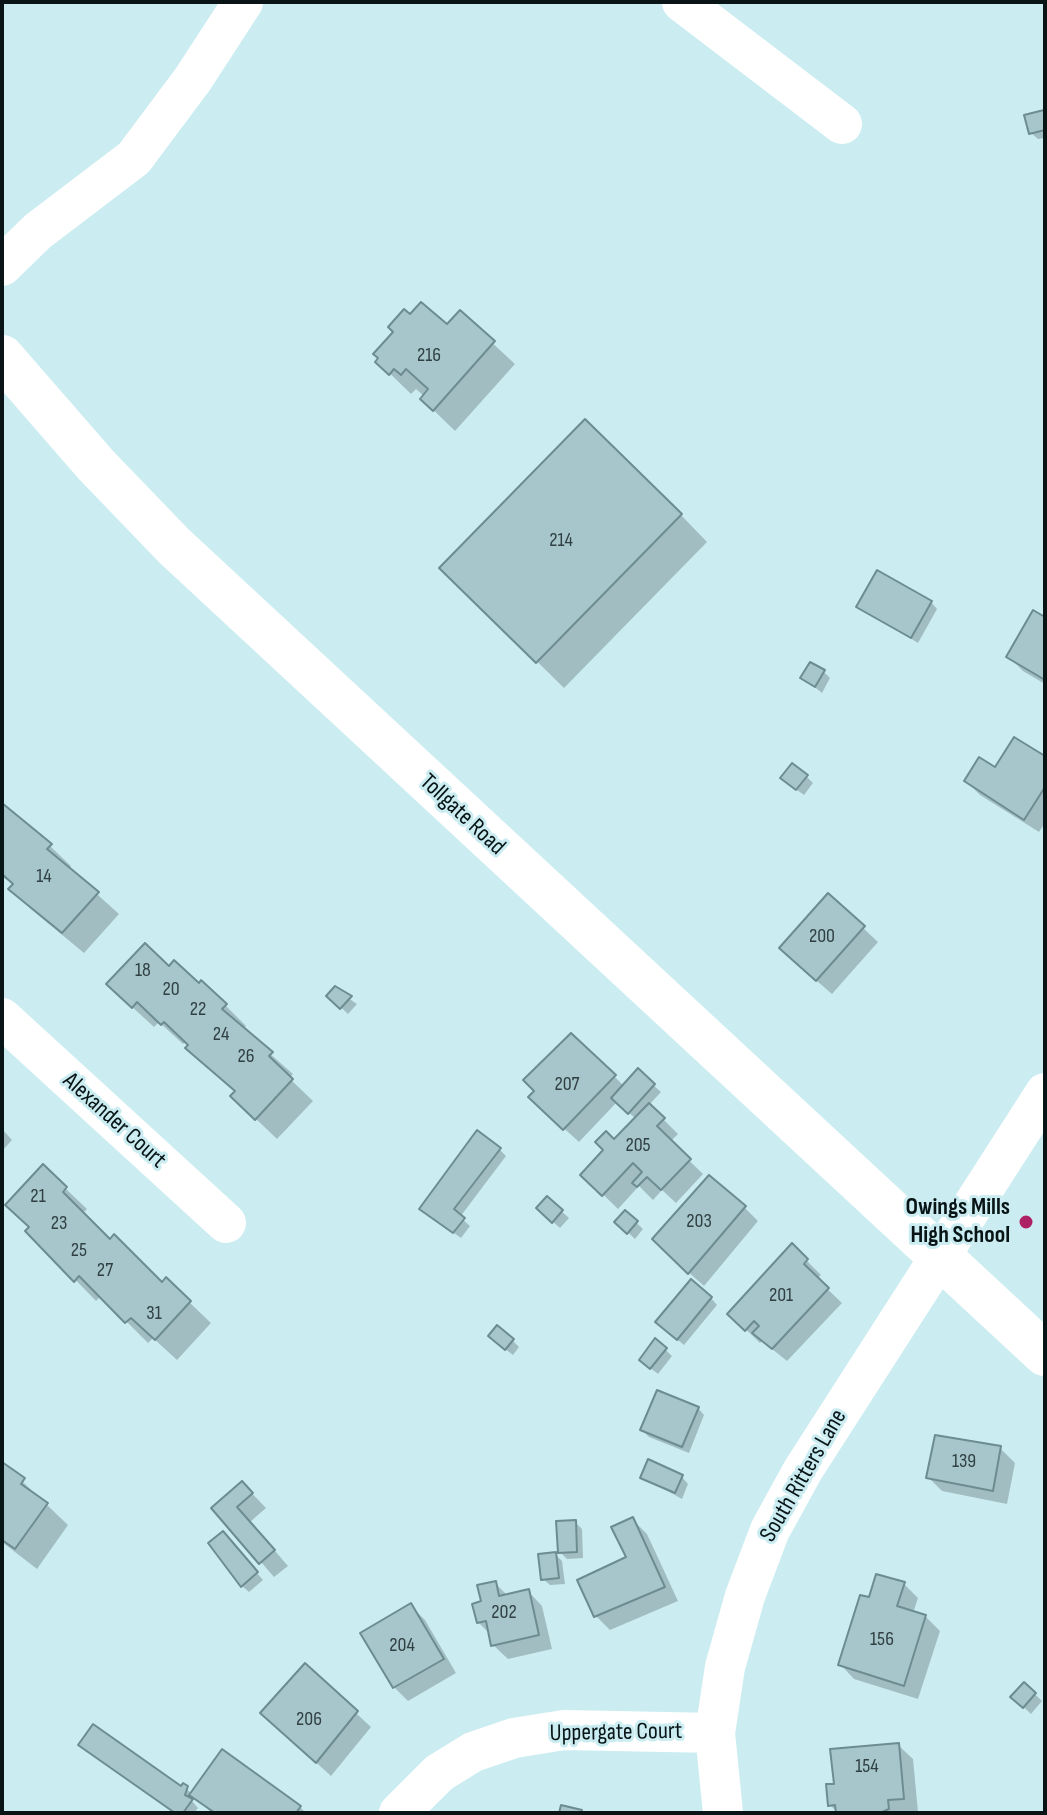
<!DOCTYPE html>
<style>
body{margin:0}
#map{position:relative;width:1047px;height:1815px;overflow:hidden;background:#cbedf2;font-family:"Sofia Sans Condensed",sans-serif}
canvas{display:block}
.frame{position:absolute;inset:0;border:4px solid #081416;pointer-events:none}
</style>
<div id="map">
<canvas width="1047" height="1815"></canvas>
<div class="frame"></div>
</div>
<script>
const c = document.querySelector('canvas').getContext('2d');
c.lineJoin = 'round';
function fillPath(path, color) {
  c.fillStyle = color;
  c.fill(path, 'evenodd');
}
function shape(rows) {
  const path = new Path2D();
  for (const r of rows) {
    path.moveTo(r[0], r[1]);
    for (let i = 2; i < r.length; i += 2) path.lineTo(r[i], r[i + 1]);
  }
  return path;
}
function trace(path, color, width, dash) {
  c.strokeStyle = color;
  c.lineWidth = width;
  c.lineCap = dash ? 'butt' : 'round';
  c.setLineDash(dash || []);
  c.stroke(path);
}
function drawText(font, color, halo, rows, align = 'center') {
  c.font = font + ' "Sofia Sans Condensed",sans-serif';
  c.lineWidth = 6;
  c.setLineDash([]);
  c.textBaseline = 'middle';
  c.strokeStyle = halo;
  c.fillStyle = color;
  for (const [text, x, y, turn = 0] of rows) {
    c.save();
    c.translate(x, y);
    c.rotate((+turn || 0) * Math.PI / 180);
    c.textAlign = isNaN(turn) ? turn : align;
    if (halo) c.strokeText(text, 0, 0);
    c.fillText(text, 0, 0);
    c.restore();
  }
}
fillPath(shape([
 [1043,112,1045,138,1038,139,1031,133],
 [460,313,515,364,455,431,422,399,425,397,416,389,411,394,378,362,447,327],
 [681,515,707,542,564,688,442,568],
 [931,602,937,609,918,643,859,607],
 [1045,620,1045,684,1023,671,1009,657],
 [824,672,830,678,822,693,803,678],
 [1045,758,1045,823,1039,832,980,795,966,781],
 [807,777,813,783,804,795,790,785],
 [2,805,50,846,71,866,69,869,119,914,84,953,32,910,11,889,15,885,2,877],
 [828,895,878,942,832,994,795,962],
 [169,968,225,1005,246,1026,243,1030,293,1074,289,1078,313,1101,277,1139,254,1117,236,1093,188,1048,190,1046,186,1041,183,1044,159,1022,154,1027,130,1005],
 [335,989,357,1004,348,1014,329,996],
 [572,1035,624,1086,638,1071,661,1092,649,1105,678,1134,670,1142,703,1174,676,1203,662,1190,653,1200,639,1186,618,1209,583,1175,636,1119,617,1102,579,1142,545,1111],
 [2,1129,12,1140,2,1151],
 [500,1150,506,1156,460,1217,470,1226,461,1238,428,1215],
 [43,1167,87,1209,82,1214,110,1242,162,1284,166,1280,211,1323,177,1360,153,1338,148,1343,101,1296,96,1301,28,1231],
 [547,1198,569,1218,560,1228,545,1215],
 [744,1207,758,1221,704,1286,668,1254],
 [625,1212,643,1229,635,1239,617,1222],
 [792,1246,821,1275,817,1279,842,1303,787,1361,762,1341,760,1343,730,1314],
 [711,1298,717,1305,684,1345,664,1329],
 [512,1340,519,1347,513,1355,497,1343],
 [656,1341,672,1356,658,1374,648,1366],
 [698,1408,704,1415,689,1453,649,1437,642,1430],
 [1000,1448,1015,1463,1007,1504,942,1491,928,1477],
 [2,1462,68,1525,37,1569,2,1542],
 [642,1477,682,1477,688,1484,682,1499],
 [242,1483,266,1508,250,1522,288,1566,274,1577,214,1508],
 [632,1519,647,1534,678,1601,610,1630,596,1616,628,1558],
 [575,1522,582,1529,583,1558,567,1559,560,1552],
 [229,1540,263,1580,249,1592,242,1586],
 [555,1554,562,1561,565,1584,550,1585,543,1579],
 [495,1583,508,1596,528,1591,542,1606,552,1649,508,1659,493,1645,491,1635,478,1622,483,1603],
 [904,1584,918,1598,913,1613,925,1616,940,1631,918,1699,854,1679,840,1664,870,1600],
 [411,1606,425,1620,456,1673,408,1701,394,1687],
 [305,1666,371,1727,331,1776,277,1727],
 [1024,1684,1042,1701,1031,1714,1013,1697],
 [81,1745,181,1788,183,1786,192,1794,300,1807,306,1813,212,1813,193,1796,192,1801,198,1808,194,1813,175,1813],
 [898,1745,913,1759,918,1812,838,1813,830,1805,836,1786]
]), '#0003');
const building = shape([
 [1044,110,1045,130,1029,134,1024,115,1044,110],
 [421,302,447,324,460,310,495,341,433,411,420,399,428,389,406,369,401,375,394,369,389,375,375,362,378,358,373,354,393,332,388,327,404,309,410,314,421,302],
 [585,419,682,514,536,663,439,568,585,419],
 [877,570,932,601,911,638,856,607,877,570],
 [1033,610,1045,617,1045,680,1006,657,1033,610],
 [810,662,825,670,815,687,800,678,810,662],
 [1014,737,1045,756,1045,787,1024,820,964,781,979,757,995,767,1014,737],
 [792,763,808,775,796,790,780,778,792,763],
 [2,803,52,844,47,849,99,892,62,933,8,889,13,884,2,874,2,803],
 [828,893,865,926,816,981,779,948,828,893],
 [145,943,169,966,174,960,199,983,201,980,227,1004,222,1009,273,1052,269,1056,293,1079,255,1120,230,1096,235,1091,185,1048,188,1045,164,1022,161,1025,137,1002,132,1008,106,984,145,943],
 [335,986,352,996,340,1009,326,996,335,986],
 [571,1033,616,1075,563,1130,528,1097,534,1091,523,1080,571,1033],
 [638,1068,655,1084,628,1114,611,1098,638,1068],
 [649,1103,665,1118,657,1126,691,1159,661,1190,647,1177,637,1187,632,1183,642,1172,633,1163,602,1196,580,1175,603,1150,595,1142,606,1131,614,1139,649,1103],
 [477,1130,501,1148,454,1209,465,1218,453,1233,419,1209,477,1130],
 [43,1164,67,1187,63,1192,110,1239,114,1234,162,1282,166,1277,191,1301,155,1340,131,1318,125,1323,79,1276,74,1282,25,1231,29,1227,5,1205,43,1164],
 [709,1175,746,1206,688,1274,652,1239,709,1175],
 [547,1196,563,1210,552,1223,536,1208,547,1196],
 [625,1210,638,1221,627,1234,614,1222,625,1210],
 [792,1243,808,1259,804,1264,829,1288,772,1349,752,1333,759,1326,754,1321,745,1331,727,1314,792,1243],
 [691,1279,712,1297,677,1340,655,1322,691,1279],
 [497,1325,514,1339,505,1350,488,1336,497,1325],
 [655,1338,667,1348,650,1369,639,1360,655,1338],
 [657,1390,699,1407,682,1447,640,1430,657,1390],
 [935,1435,1001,1446,993,1491,926,1478,935,1435],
 [648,1459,683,1475,675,1493,640,1478,648,1459],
 [2,1462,25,1478,21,1484,48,1503,15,1549,2,1540,2,1462],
 [242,1481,253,1493,237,1507,275,1550,259,1564,211,1508,242,1481],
 [633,1517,665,1587,594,1617,577,1580,626,1557,611,1527,633,1517],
 [576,1520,577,1552,558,1553,556,1521,576,1520],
 [223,1531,258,1572,241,1587,208,1543,223,1531],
 [556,1552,559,1578,541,1580,538,1554,556,1552],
 [876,1574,905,1582,897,1606,926,1615,904,1686,838,1665,860,1595,869,1597,876,1574],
 [496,1581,499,1596,529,1589,539,1635,491,1646,486,1621,477,1623,472,1604,481,1601,477,1585,496,1581],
 [411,1603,444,1659,393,1688,360,1633,411,1603],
 [305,1663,358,1711,316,1763,260,1713,305,1663],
 [1024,1682,1036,1693,1023,1708,1010,1697,1024,1682],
 [93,1724,181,1786,183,1783,188,1786,185,1795,193,1799,183,1813,175,1813,78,1745,93,1724],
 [899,1743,904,1799,888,1800,889,1809,880,1813,836,1813,835,1805,828,1806,826,1784,834,1784,830,1749,899,1743],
 [222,1749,301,1806,296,1813,215,1813,189,1795,222,1749],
 [561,1805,582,1810,581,1813,559,1813,561,1805]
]);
fillPath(building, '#a6c6cb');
trace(building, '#6d8c91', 2);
trace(shape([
 [682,2,842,124],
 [2,266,38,231,134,158,193,79,243,2],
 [2,1018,226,1223],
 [399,1813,439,1773,473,1752,514,1738,564,1730,715,1733],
 [723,1813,715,1733,725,1667,745,1596,770,1530,803,1470,1045,1093]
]), '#fff', 40);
trace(shape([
 [2,357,96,465,174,546,1045,1354]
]), '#fff', 44);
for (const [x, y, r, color] of [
 [1026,1222,8,"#ac2264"]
]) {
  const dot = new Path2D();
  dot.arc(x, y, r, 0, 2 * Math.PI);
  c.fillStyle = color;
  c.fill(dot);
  trace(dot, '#cbedf2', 3);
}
drawText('20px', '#304043', null, [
 ["216",429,356],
 ["214",561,541],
 ["14",44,877],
 ["200",822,937],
 ["18",143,971],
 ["20",171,990],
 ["22",198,1010],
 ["24",221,1035],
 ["26",246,1057],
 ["207",567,1085],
 ["205",638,1146],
 ["21",38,1197],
 ["203",699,1222],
 ["23",59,1224],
 ["25",79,1251],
 ["27",105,1271],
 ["201",781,1296],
 ["31",154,1314],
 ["139",964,1462],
 ["202",504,1613],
 ["156",882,1640],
 ["204",402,1646],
 ["206",309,1720],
 ["154",867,1767]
]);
drawText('24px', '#081416', '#cbedf2', [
 ["Tollgate Road",462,815,43],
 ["Alexander Court",114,1121,42],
 ["South Ritters Lane",804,1476,-60],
 ["Uppergate Court",616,1733,-1]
]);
drawText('bold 24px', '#081416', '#cbedf2', [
 ["Owings Mills",1010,1208],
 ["High School",1010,1236]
], 'right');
</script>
